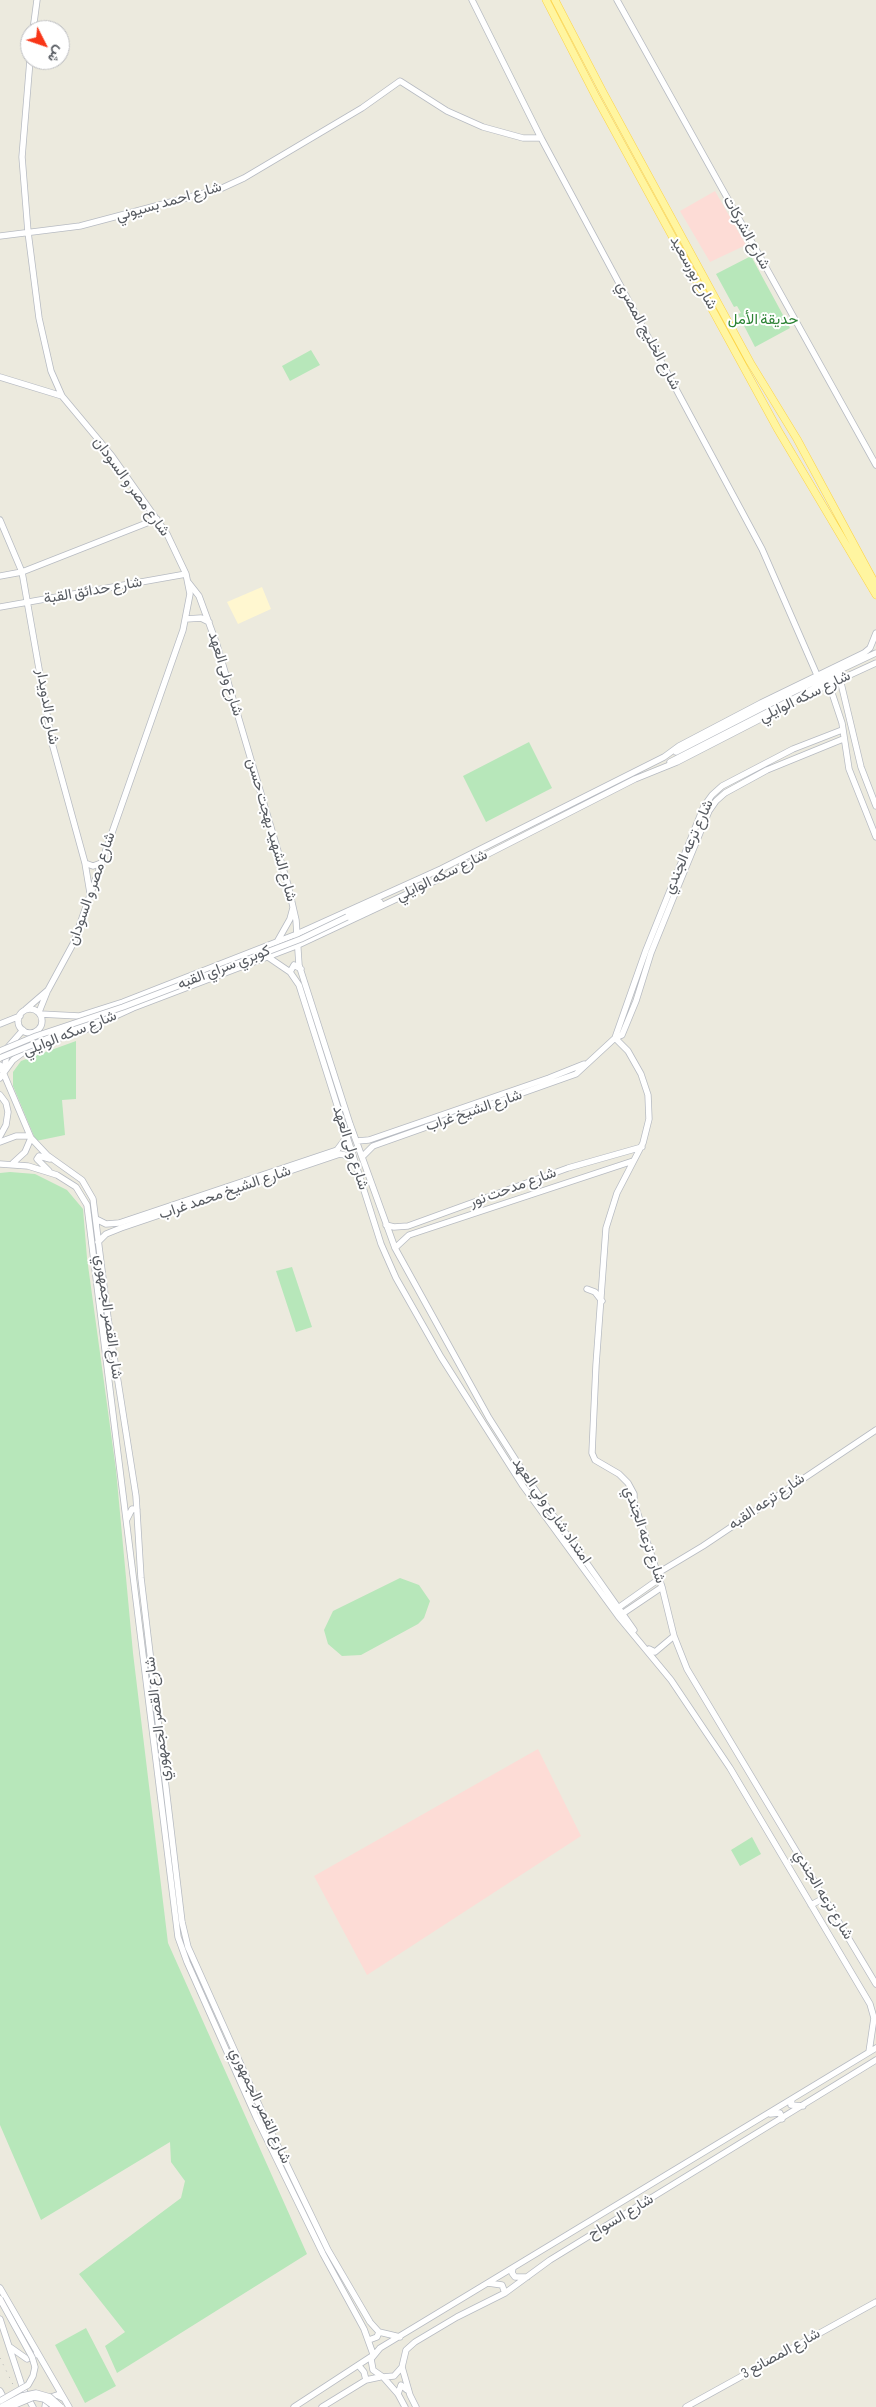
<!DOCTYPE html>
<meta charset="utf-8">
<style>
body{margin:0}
#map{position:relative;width:876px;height:2407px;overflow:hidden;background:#eceade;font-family:"Sofia Sans Condensed",Vazirmatn,sans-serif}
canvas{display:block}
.north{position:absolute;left:20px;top:20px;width:50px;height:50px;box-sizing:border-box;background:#fff;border:1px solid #bcbdc0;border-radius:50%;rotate:131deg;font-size:14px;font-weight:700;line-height:20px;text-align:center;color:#575b61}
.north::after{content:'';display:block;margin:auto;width:18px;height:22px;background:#f83618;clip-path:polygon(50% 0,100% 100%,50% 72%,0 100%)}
</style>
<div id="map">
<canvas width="876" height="2407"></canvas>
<div class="north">ش</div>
</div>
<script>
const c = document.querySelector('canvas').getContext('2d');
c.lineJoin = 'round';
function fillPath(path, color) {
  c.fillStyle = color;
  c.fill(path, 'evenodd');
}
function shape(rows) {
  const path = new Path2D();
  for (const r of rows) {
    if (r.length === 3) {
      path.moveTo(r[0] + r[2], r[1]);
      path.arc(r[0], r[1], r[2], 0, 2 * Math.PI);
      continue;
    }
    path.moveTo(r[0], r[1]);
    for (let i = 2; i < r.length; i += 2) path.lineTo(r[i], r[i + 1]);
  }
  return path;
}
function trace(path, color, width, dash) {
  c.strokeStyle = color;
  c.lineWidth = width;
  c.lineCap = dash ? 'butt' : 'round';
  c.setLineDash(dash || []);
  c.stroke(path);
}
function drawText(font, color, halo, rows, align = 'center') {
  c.font = font + ' "Sofia Sans Condensed",Vazirmatn,sans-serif';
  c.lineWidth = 4;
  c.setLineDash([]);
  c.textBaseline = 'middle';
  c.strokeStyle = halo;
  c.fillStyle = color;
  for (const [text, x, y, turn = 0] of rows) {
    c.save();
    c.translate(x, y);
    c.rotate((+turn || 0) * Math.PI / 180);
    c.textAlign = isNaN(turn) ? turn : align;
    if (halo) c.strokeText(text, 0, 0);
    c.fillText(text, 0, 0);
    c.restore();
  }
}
fillPath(shape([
 [262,587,271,609,238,624,227,602]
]), '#fff7d0');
fillPath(shape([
 [715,191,746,245,710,262,680,211],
 [538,1749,581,1836,367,1975,314,1876]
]), '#fddcd6');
fillPath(shape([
 [751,256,790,328,755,347,738,314,741,313,737,306,734,307,716,274],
 [311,350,320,365,290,381,282,366],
 [529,742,552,788,486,822,463,776],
 [76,1041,76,1099,62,1100,65,1135,36,1141,13,1086,13,1072,21,1061],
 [10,1172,35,1174,67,1190,83,1209,87,1258,116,1470,133,1653,168,1943,307,2254,117,2373,105,2346,125,2332,79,2274,181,2198,185,2181,171,2162,170,2142,41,2220,0,2125,0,1173],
 [292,1267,312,1327,296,1332,276,1271],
 [400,1578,419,1585,430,1601,424,1618,418,1624,361,1655,342,1656,328,1644,324,1630,333,1611],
 [752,1837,761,1854,740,1866,731,1850],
 [86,2328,116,2386,85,2403,55,2345]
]), '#b7e7ba');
const secondary = shape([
 [472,0,541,138,762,549,817,675],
 [617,0,876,465],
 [33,30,37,0],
 [0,236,80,226,220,189,244,178,362,108,400,81,447,111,483,127,523,138,541,138],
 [0,377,62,396],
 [0,520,22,572,52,743,85,863,90,893],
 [0,576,22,572,157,519],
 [188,582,199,596,217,645,288,885,296,920,299,965,350,1124,395,1248,489,1418,531,1484,634,1630],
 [0,607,186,574],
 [186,619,201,618,209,622],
 [840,679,861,767,876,806],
 [829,684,842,723,849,769,876,837],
 [676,752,793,692,876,653],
 [670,762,840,675],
 [85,863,93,866,101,863],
 [347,917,380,902],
 [277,942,290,919,293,908],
 [268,957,290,972,299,985,381,1244,396,1278,441,1357,523,1486,618,1616,671,1680,730,1768,870,2004,874,2018,869,2052],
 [290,972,294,965,301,969],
 [26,1009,48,990,73,944,183,630,190,594,186,574,167,534,112,456,62,396,51,371,39,318,28,232,22,157,30,60],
 [30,1021,12],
 [39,1012,47,992],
 [40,1014,79,1016,123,1002,297,934,441,869,664,757,679,746,761,703,864,653,870,648,876,633],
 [0,1024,20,1016],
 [66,1031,107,1019],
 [615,1038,628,1051,641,1074,648,1095,649,1119,643,1143,617,1193,606,1228,596,1365,592,1453,595,1460,619,1474,628,1483,634,1494,634,1502,662,1587,674,1636,687,1669,876,1984],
 [615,1038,646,950,704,806,712,795,722,786,793,749,842,730],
 [0,1065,31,1138,47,1155,82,1180,93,1199,108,1318,136,1496,141,1578,182,1922,188,1947,272,2134,328,2250,370,2322,379,2332,400,2337],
 [4,1071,8,1047,23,1030],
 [0,1078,13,1060,29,1048,85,1030,133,1008,296,946,439,879,635,779,677,762,815,691,876,663],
 [0,1095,6,1103,8,1112,6,1125,0,1136],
 [357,1141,369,1140,549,1078,584,1064],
 [0,1142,16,1136,30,1136],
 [362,1157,373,1146,576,1074,615,1038,622,1035,636,1001,651,953,672,901,709,811,716,801,725,793,767,770,843,739],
 [13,1163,25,1152,31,1138],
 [0,1164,28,1166,57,1175,76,1187,87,1205,178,1937,187,1962,256,2117,323,2254,364,2329,373,2354],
 [49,1171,37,1159,39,1156,50,1159],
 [96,1219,106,1224,119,1223,337,1150,346,1138],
 [386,1225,394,1227,408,1226,568,1168,642,1147],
 [98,1242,106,1234,121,1228,340,1154,345,1155,354,1161],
 [395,1248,409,1235,633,1161],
 [587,1289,595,1292,602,1301],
 [127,1519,132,1509,137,1510],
 [658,1573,703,1546,876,1430],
 [618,1608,659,1579],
 [622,1614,662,1587],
 [649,1649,655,1652,674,1636],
 [811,1905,824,1898],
 [876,2048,380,2348,371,2359,373,2370,383,2377,394,2376,402,2367,406,2350,415,2342,457,2317,505,2293,550,2260,876,2060],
 [792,2099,791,2105,803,2106],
 [770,2114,780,2113,782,2119],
 [513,2268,512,2273,515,2277,527,2277],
 [488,2283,502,2285,505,2293],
 [0,2288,69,2407],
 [0,2319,23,2389,33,2407],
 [369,2340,377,2337,379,2332],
 [10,2347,27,2359,35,2355],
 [359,2366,364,2372,366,2380],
 [402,2367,410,2395,416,2407],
 [383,2377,398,2394,405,2407],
 [0,2391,6,2402],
 [398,2394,401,2385,407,2390],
 [45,2407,46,2401,51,2397,57,2395,63,2398],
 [294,2407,372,2356],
 [322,2407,366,2380,380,2377],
 [686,2407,876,2302]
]);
const primary = shape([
 [546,0,596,97,778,430,876,595],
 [555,0,603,92,750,362,797,439,876,585]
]);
trace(secondary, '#b7bbc2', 7);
trace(primary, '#fdd446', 8);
trace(secondary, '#fff', 5.5);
trace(primary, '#fff5a0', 7);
trace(shape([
 [0,2358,24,2407]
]), '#b3b4b4', 1, [1, 6]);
const secondaryBridge = shape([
 [0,1051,36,1036,123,1007,301,939,347,917],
 [0,1058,66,1031],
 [0,2299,32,2357,35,2367,33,2376,28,2385,0,2401],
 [1,2407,22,2396,36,2393,50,2397,61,2407],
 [10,2407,34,2397,44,2399,55,2407]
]);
trace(secondaryBridge, '#b7bbc2', 7, []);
trace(secondaryBridge, '#fff', 5.5);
drawText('15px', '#575b61', '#fff', [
 ["شارع احمد بسيوني",169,202,-16],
 ["شارع الشركات",746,233,61],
 ["شارع بورسعيد",693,273,61],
 ["شارع الخليج المصري",648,336,62],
 ["شارع مصر و السودان",131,487,54],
 ["شارع حدائق القبة",93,591,-10],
 ["شارع ولى العهد",225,674,73],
 ["شارع سكه الوايلي",805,697,-26],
 ["شارع الدويدار",47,707,80],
 ["شارع الشهيد بهجت حسن",271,830,74],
 ["شارع ترعه الجندي",689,847,-66],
 ["شارع سكه الوايلي",442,876,-26],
 ["شارع مصر و السودان",92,889,-71],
 ["كوبري سراي القبه",224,968,-21],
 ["شارع سكه الوايلي",70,1034,-22],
 ["شارع الشيخ غراب",474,1111,-19],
 ["شارع ولى العهد",350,1148,72],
 ["شارع مدحت نور",513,1188,-20],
 ["شارع الشيخ محمد غراب",225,1193,-19],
 ["شارع القصر الجمهوري",108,1317,82],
 ["شارع ترعه القبه",767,1502,-34],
 ["امتداد شارع ولي العهد",551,1511,55],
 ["شارع ترعه الجندي",644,1535,71],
 ["شارع القصر الجمهوري",158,1719,-97],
 ["شارع ترعه الجندي",823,1895,59],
 ["شارع القصر الجمهوري",260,2106,65],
 ["شارع السواح",621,2217,-31],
 ["شارع المصانع 3",781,2354,-29]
]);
drawText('15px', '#2d8335', '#fff', [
 ["حديقة الأمل",763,320]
]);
</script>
